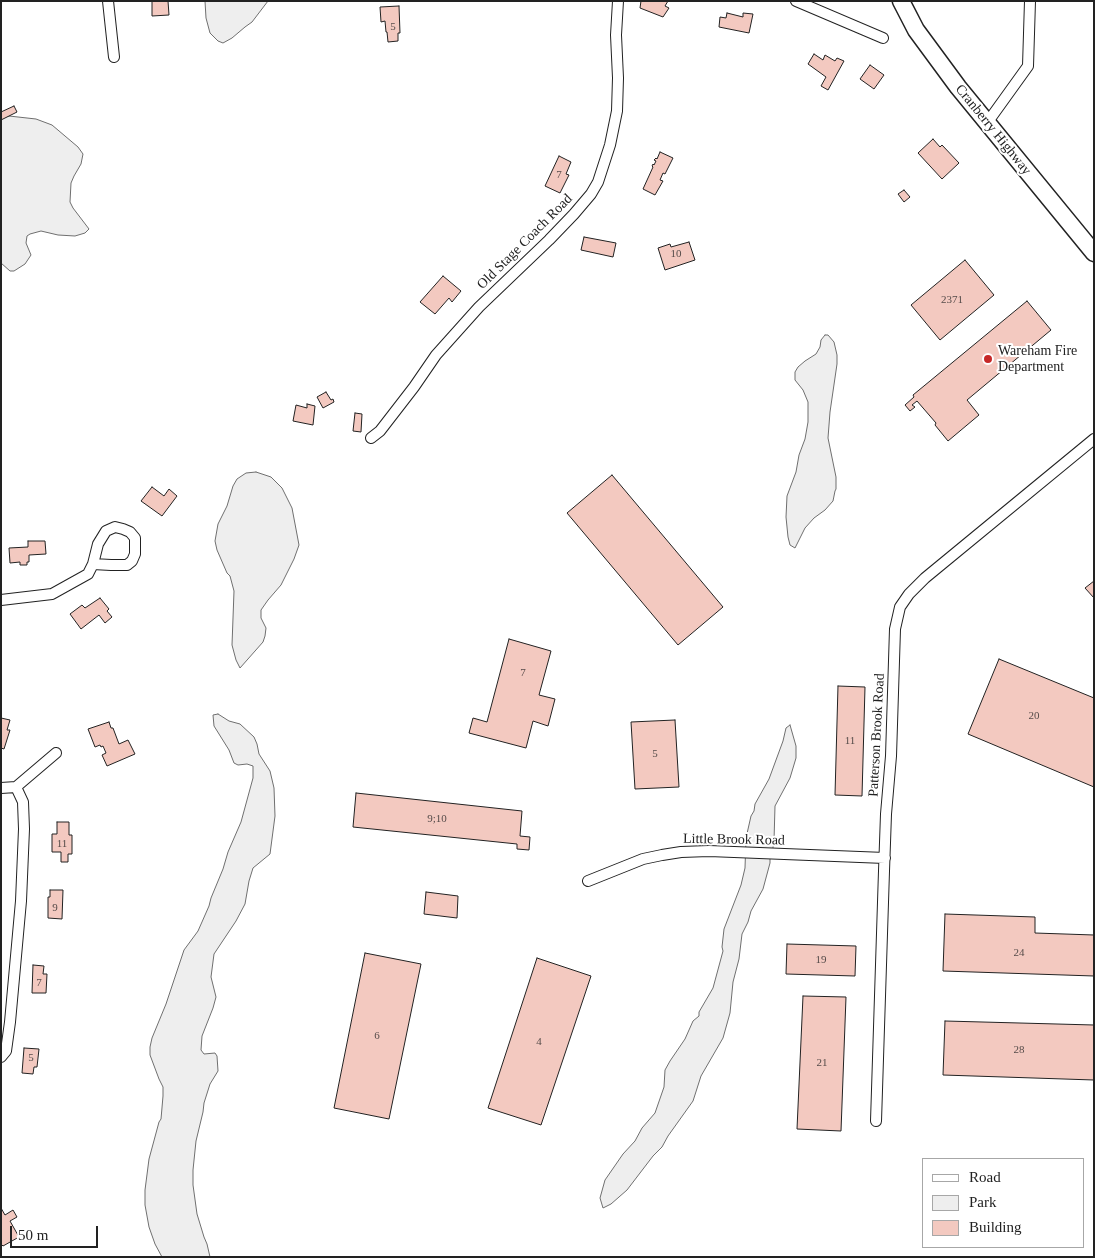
<!DOCTYPE html>
<style>
body{margin:0}
#map{position:relative;width:1095px;height:1258px;overflow:hidden;background:#fff;font-family:"Times New Roman",serif}
canvas{display:block}
.frame{position:absolute;inset:0;border:2px solid #222;pointer-events:none}
.legend{position:absolute;left:922px;top:1158px;width:162px;height:90px;box-sizing:border-box;background:#fff;border:1px solid #a7a7a7;margin:0;padding:6px 9px;list-style:none;font-size:15px;color:#222}
.legend li{display:flex;align-items:center;gap:10px;height:25px}
.legend b{width:25px;border:1px solid #a7a7a7}
.scale{position:absolute;left:10px;top:1226px;width:88px;height:22px;box-sizing:border-box;border:2px solid #222;border-top:0;padding-left:6px;font-size:15px;line-height:18px;white-space:nowrap;color:#222;-webkit-text-stroke:4px #fff;paint-order:stroke}
</style>
<div id="map">
<canvas width="1095" height="1258"></canvas>
<div class="frame"></div>
<ul class="legend">
<li><b style="height:6px;background:#fff"></b>Road</li>
<li><b style="height:14px;background:#eee"></b>Park</li>
<li><b style="height:14px;background:#f3c9c0"></b>Building</li>
</ul>
<div class="scale">50 m</div>
</div>
<script>
const c = document.querySelector('canvas').getContext('2d');
c.lineJoin = 'round';
function fillPath(path, color) {
  c.fillStyle = color;
  c.fill(path, 'evenodd');
}
function shape(rows) {
  const path = new Path2D();
  for (const r of rows) {
    path.moveTo(r[0], r[1]);
    for (let i = 2; i < r.length; i += 2) path.lineTo(r[i], r[i + 1]);
  }
  return path;
}
function trace(path, color, width, dash) {
  c.strokeStyle = color;
  c.lineWidth = width;
  c.lineCap = dash ? 'butt' : 'round';
  c.setLineDash(dash || []);
  c.stroke(path);
}
function drawText(font, color, halo, rows, align = 'center') {
  c.font = font + ' "Times New Roman",serif';
  c.lineWidth = 4;
  c.setLineDash([]);
  c.textBaseline = 'middle';
  c.strokeStyle = halo;
  c.fillStyle = color;
  for (const [text, x, y, turn = 0] of rows) {
    c.save();
    c.translate(x, y);
    c.rotate((+turn || 0) * Math.PI / 180);
    c.textAlign = isNaN(turn) ? turn : align;
    if (halo) c.strokeText(text, 0, 0);
    c.fillText(text, 0, 0);
    c.restore();
  }
}
const green = shape([
 [205,1,268,1,252,22,245,27,232,38,223,43,218,41,210,33,206,18,205,1],
 [9,116,36,119,52,125,78,147,83,154,81,164,74,176,71,183,70,202,73,208,89,229,85,233,75,236,58,235,41,231,30,234,27,236,26,243,31,255,25,264,14,271,10,271,1,263,1,118,9,116],
 [825,335,828,335,834,342,837,355,837,364,830,412,828,438,836,477,836,489,835,491,833,501,825,510,814,518,805,528,795,548,790,545,788,537,786,517,787,496,796,472,799,455,805,439,808,422,808,402,803,390,795,380,795,372,798,367,805,361,816,354,820,347,821,340,825,335],
 [256,472,271,477,282,488,292,508,299,545,294,559,281,585,268,600,261,610,261,618,266,628,265,636,263,642,240,668,236,660,232,645,234,591,230,576,227,573,217,550,215,541,218,524,227,506,233,486,237,479,246,473,256,472],
 [218,714,229,721,240,724,254,737,257,744,259,754,270,771,274,788,275,816,270,854,253,868,249,881,245,904,236,921,214,954,211,977,216,997,213,1008,202,1036,201,1050,204,1054,215,1053,217,1056,218,1071,210,1084,204,1103,203,1112,196,1141,193,1170,193,1185,197,1214,204,1237,207,1244,210,1257,162,1257,155,1244,149,1227,145,1205,145,1190,149,1159,159,1122,161,1119,163,1096,163,1087,159,1079,150,1055,150,1047,152,1038,166,1004,184,950,198,931,209,906,211,898,223,869,228,852,241,822,253,778,253,766,247,764,238,765,234,763,229,750,214,726,213,715,218,714],
 [790,725,796,746,796,758,790,778,775,806,774,841,772,854,770,856,770,863,763,889,751,911,748,922,742,934,739,959,733,982,730,1013,723,1038,701,1076,693,1101,668,1136,662,1147,653,1156,627,1190,611,1204,603,1208,600,1198,605,1180,623,1154,635,1141,642,1128,655,1113,664,1087,665,1070,670,1061,685,1039,693,1021,699,1016,699,1012,713,988,723,951,722,947,724,929,741,885,745,868,746,838,751,816,754,811,755,804,769,779,783,741,786,728,790,725]
]);
fillPath(green, '#eee');
trace(green, '#6f6f6f', 1);
const building = shape([
 [152,1,168,1,169,15,152,16,152,1],
 [641,1,668,1,665,6,669,8,663,17,640,8,641,1],
 [399,6,400,33,398,33,398,41,388,42,387,32,386,32,385,21,381,22,380,7,399,6],
 [727,13,743,17,743,13,753,14,749,33,719,27,720,17,726,18,727,13],
 [814,54,823,60,825,55,835,61,837,58,844,61,828,90,821,86,826,77,808,64,814,54],
 [870,65,884,75,874,89,860,79,870,65],
 [14,106,17,112,1,120,1,112,14,106],
 [933,139,940,147,942,145,959,163,942,179,918,153,933,139],
 [660,152,673,158,665,174,663,173,660,180,663,181,655,195,643,189,653,167,652,166,653,164,654,165,656,161,654,160,656,158,657,159,660,152],
 [559,156,571,162,566,174,569,175,560,193,545,186,559,156],
 [904,190,910,197,904,202,898,194,904,190],
 [584,237,616,243,613,257,581,250,584,237],
 [689,242,695,260,665,270,658,248,670,244,671,247,689,242],
 [965,260,994,295,940,340,911,305,965,260],
 [443,276,461,291,452,302,449,298,435,314,420,302,443,276],
 [1027,301,1051,330,967,400,979,415,948,441,935,425,936,423,917,401,912,405,915,407,910,411,905,405,914,397,913,395,1027,301],
 [326,392,331,400,333,399,334,402,323,408,317,397,326,392],
 [307,404,315,406,313,425,293,421,296,405,307,408,307,404],
 [355,413,362,414,361,432,353,431,355,413],
 [612,475,723,607,678,645,567,513,612,475],
 [152,487,164,496,169,489,177,496,162,516,141,501,152,487],
 [28,541,45,541,46,554,29,555,29,562,27,562,27,565,20,565,20,562,10,563,9,548,28,547,28,541],
 [1094,581,1094,598,1085,588,1094,581],
 [100,598,109,609,107,611,112,617,105,623,99,615,81,629,70,614,82,605,85,608,100,598],
 [509,639,551,651,539,695,555,699,548,726,533,721,526,748,469,733,473,718,487,722,509,639],
 [999,659,1094,698,1094,787,968,734,999,659],
 [838,686,865,687,862,796,835,795,838,686],
 [1,718,10,720,7,730,10,730,4,749,1,748,1,718],
 [675,720,679,787,635,789,631,722,675,720],
 [109,722,111,728,113,728,119,744,128,740,135,754,107,766,102,755,106,753,103,746,101,747,100,745,95,747,88,729,109,722],
 [356,793,522,811,520,836,530,837,529,850,517,849,517,844,353,827,356,793],
 [57,822,69,822,69,835,72,835,72,854,68,854,68,862,61,862,61,852,52,852,52,834,57,834,57,822],
 [50,890,63,890,62,919,48,918,48,897,50,897,50,890],
 [426,892,458,896,457,918,424,914,426,892],
 [945,914,1035,917,1035,933,1094,935,1094,976,943,971,945,914],
 [787,944,856,946,855,976,786,974,787,944],
 [365,953,421,964,389,1119,334,1108,365,953],
 [537,958,591,976,541,1125,488,1108,537,958],
 [33,965,44,966,43,974,47,974,46,993,32,993,33,965],
 [803,996,846,997,841,1131,797,1129,803,996],
 [945,1021,1094,1025,1094,1080,943,1075,945,1021],
 [24,1048,39,1049,37,1067,34,1067,33,1074,22,1073,24,1048],
 [1,1208,5,1215,13,1210,17,1217,10,1221,19,1237,3,1246,1,1244,1,1208]
]);
fillPath(building, '#f3c9c0');
trace(building, '#222', 1);
const street = shape([
 [108,1,114,57],
 [796,1,883,38],
 [987,123,1028,66,1030,1],
 [371,438,380,431,414,387,436,355,479,307,549,240,574,214,591,194,598,182,610,145,617,111,618,78,616,35,618,1],
 [1,600,52,594,88,574,93,564,98,544,106,531,115,527,123,529,130,532,135,538,135,554,132,561,127,565,111,565,93,564],
 [1,788,16,787,56,753],
 [588,881,643,859,662,855,681,852,709,851,885,858],
 [1,1057,6,1051,10,1022,21,901,24,829,23,802,16,787],
 [876,1121,884,871,886,814,891,756,895,629,900,607,909,594,925,578,1094,439]
]);
const primary = shape([
 [901,1,916,30,958,87,1094,253]
]);
trace(street, '#222', 12);
trace(primary, '#222', 19);
trace(street, '#fff', 10);
trace(primary, '#fff', 16);
for (const [x, y, r, color] of [
 [988,359,5,"#c62828"]
]) {
  const dot = new Path2D();
  dot.arc(x, y, r, 0, 2 * Math.PI);
  c.fillStyle = color;
  c.fill(dot);
  trace(dot, '#fff', 2);
}
drawText('11px', '#564c4a', null, [
 ["5",393,27],
 ["7",559,175],
 ["10",676,254],
 ["2371",952,300],
 ["7",523,673],
 ["20",1034,716],
 ["11",850,741],
 ["5",655,754],
 ["9;10",437,819],
 ["11",62,844],
 ["9",55,908],
 ["24",1019,953],
 ["19",821,960],
 ["7",39,983],
 ["6",377,1036],
 ["4",539,1042],
 ["28",1019,1050],
 ["5",31,1058],
 ["21",822,1063]
]);
drawText('14px', '#222', '#fff', [
 ["Cranberry Highway",993,130,51],
 ["Old Stage Coach Road",525,242,-45],
 ["Patterson Brook Road",877,735,-87],
 ["Little Brook Road",734,840,1]
]);
drawText('14px', '#222', '#fff', [
 ["Wareham Fire",998,351],
 ["Department",998,367]
], 'left');
</script>
